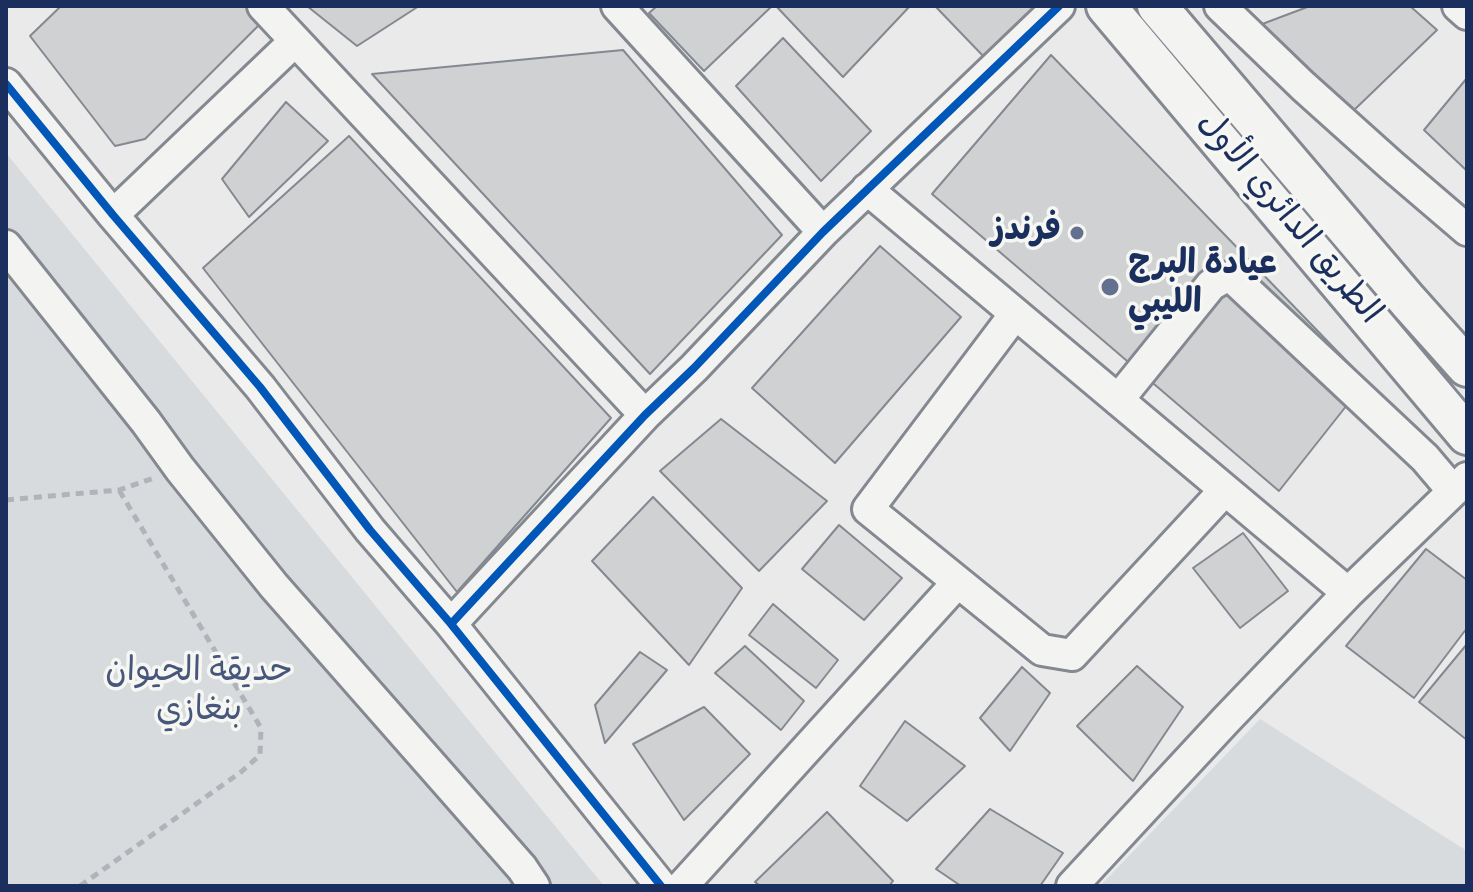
<!DOCTYPE html>
<meta charset="utf-8">
<style>
body{margin:0}
#map{position:relative;width:1473px;height:892px;overflow:hidden;background:#e9eae9;font-family:"Indie Flower",sans-serif}
canvas{display:block}
.frame{position:absolute;inset:0;border:8px solid #1b2f5e;pointer-events:none}
</style>
<div id="map">
<canvas width="1473" height="892"></canvas>
<div class="frame"></div>
</div>
<script>
const c = document.querySelector('canvas').getContext('2d');
c.lineJoin = 'round';
function fillPath(path, color) {
  c.fillStyle = color;
  c.fill(path, 'evenodd');
}
function shape(rows) {
  const path = new Path2D();
  for (const r of rows) {
    path.moveTo(r[0], r[1]);
    for (let i = 2; i < r.length; i += 2) path.lineTo(r[i], r[i + 1]);
  }
  return path;
}
function trace(path, color, width, dash) {
  c.strokeStyle = color;
  c.lineWidth = width;
  c.lineCap = dash ? 'butt' : 'round';
  c.setLineDash(dash || []);
  c.stroke(path);
}
function drawText(font, color, halo, rows, align = 'center') {
  c.font = font + ' "Indie Flower","Playpen Sans Arabic",sans-serif';
  c.lineWidth = 7;
  c.setLineDash([]);
  c.textBaseline = 'middle';
  c.strokeStyle = halo;
  c.fillStyle = color;
  for (const [text, x, y, turn = 0] of rows) {
    c.save();
    c.translate(x, y);
    c.rotate((+turn || 0) * Math.PI / 180);
    c.textAlign = isNaN(turn) ? turn : align;
    if (halo) c.strokeText(text, 0, 0);
    c.fillText(text, 0, 0);
    c.restore();
  }
}
fillPath(shape([
 [6,153,604,886,6,886],
 [1260,719,1467,851,1467,886,1100,886]
]), '#d8dbde');
const building = shape([
 [61,6,248,6,262,22,145,139,115,146,30,36,61,6],
 [307,6,419,6,357,46,307,6],
 [657,6,772,6,704,71,649,13,657,6],
 [776,6,910,6,843,77,776,6],
 [935,6,1040,6,986,59,935,6],
 [1310,6,1410,6,1437,30,1351,113,1257,26,1310,6],
 [783,38,871,131,821,181,736,86,783,38],
 [623,50,782,235,650,374,372,74,623,50],
 [1051,55,1366,381,1279,491,932,194,1051,55],
 [1467,78,1467,171,1424,130,1467,78],
 [286,102,328,141,249,217,222,179,286,102],
 [349,136,611,418,457,592,203,268,349,136],
 [880,246,961,317,835,463,752,388,880,246],
 [721,419,827,501,759,571,660,471,721,419],
 [653,497,742,588,689,665,592,561,653,497],
 [839,525,902,578,864,620,802,569,839,525],
 [1243,533,1288,591,1240,628,1193,568,1243,533],
 [1426,549,1467,580,1467,628,1414,698,1346,646,1426,549],
 [773,604,838,660,816,688,749,635,773,604],
 [1467,644,1467,740,1419,702,1467,644],
 [745,646,804,701,781,730,715,673,745,646],
 [640,652,667,670,605,743,595,705,640,652],
 [1137,666,1183,707,1133,781,1077,726,1137,666],
 [1022,667,1050,693,1010,751,980,718,1022,667],
 [704,707,750,754,684,820,633,744,704,707],
 [905,721,965,766,907,821,860,786,905,721],
 [990,809,1063,853,1040,886,961,886,936,869,990,809],
 [827,812,893,881,889,886,760,886,755,882,827,812]
]);
fillPath(building, '#d0d1d3');
trace(building, '#848890', 2);
const minor = shape([
 [263,6,645,415],
 [617,6,823,232],
 [1220,6,1303,86,1391,165,1467,230],
 [1458,6,1467,14],
 [6,84,113,215,260,387,370,530,451,624,661,886],
 [867,189,1348,593],
 [113,215,295,41],
 [6,246,146,422,180,469,274,586,522,868,534,886],
 [1015,314,868,509,1042,650,1072,655,1224,491],
 [1118,400,1211,285,1223,278,1232,277,1425,458,1453,491],
 [451,624,645,415,694,368,823,232,1059,6],
 [682,886,958,582],
 [1072,886,1226,720,1348,593,1467,478]
]);
const major = shape([
 [1106,6,1467,435],
 [1157,6,1408,301,1467,367]
]);
trace(minor, '#848890', 36);
trace(major, '#848890', 44);
trace(shape([
 [6,500,119,490,154,478],
 [80,886,241,772,260,755,261,728,119,490]
]), '#b0b3b8', 5, [8, 6]);
trace(minor, '#f3f3f2', 30);
trace(major, '#f3f3f2', 38);
trace(shape([
 [6,84,113,215,260,387,370,530,451,624,661,886],
 [451,624,645,415,694,368,823,232,1059,6]
]), '#0057b8', 8);
for (const [x, y, r, color] of [
 [1077,233,8,"#63708f"],
 [1110,287,10,"#63708f"]
]) {
  const dot = new Path2D();
  dot.arc(x, y, r, 0, 2 * Math.PI);
  c.fillStyle = color;
  c.fill(dot);
  trace(dot, '#f6f6f2', 3);
}
drawText('34px', '#1b2f5e', '#f6f6f2', [
 ["الطريق الدائري الأول",1287,220,50]
]);
drawText('bold 34px', '#1b2f5e', '#f6f6f2', [
 ["فرندز",1061,233],
 ["عيادة البرج",1128,267,"left"],
 ["الليبي",1128,306,"left"]
], 'right');
drawText('34px', '#47577c', '#f6f6f2', [
 ["حديقة الحيوان",199,674],
 ["بنغازي",199,713]
]);
</script>
